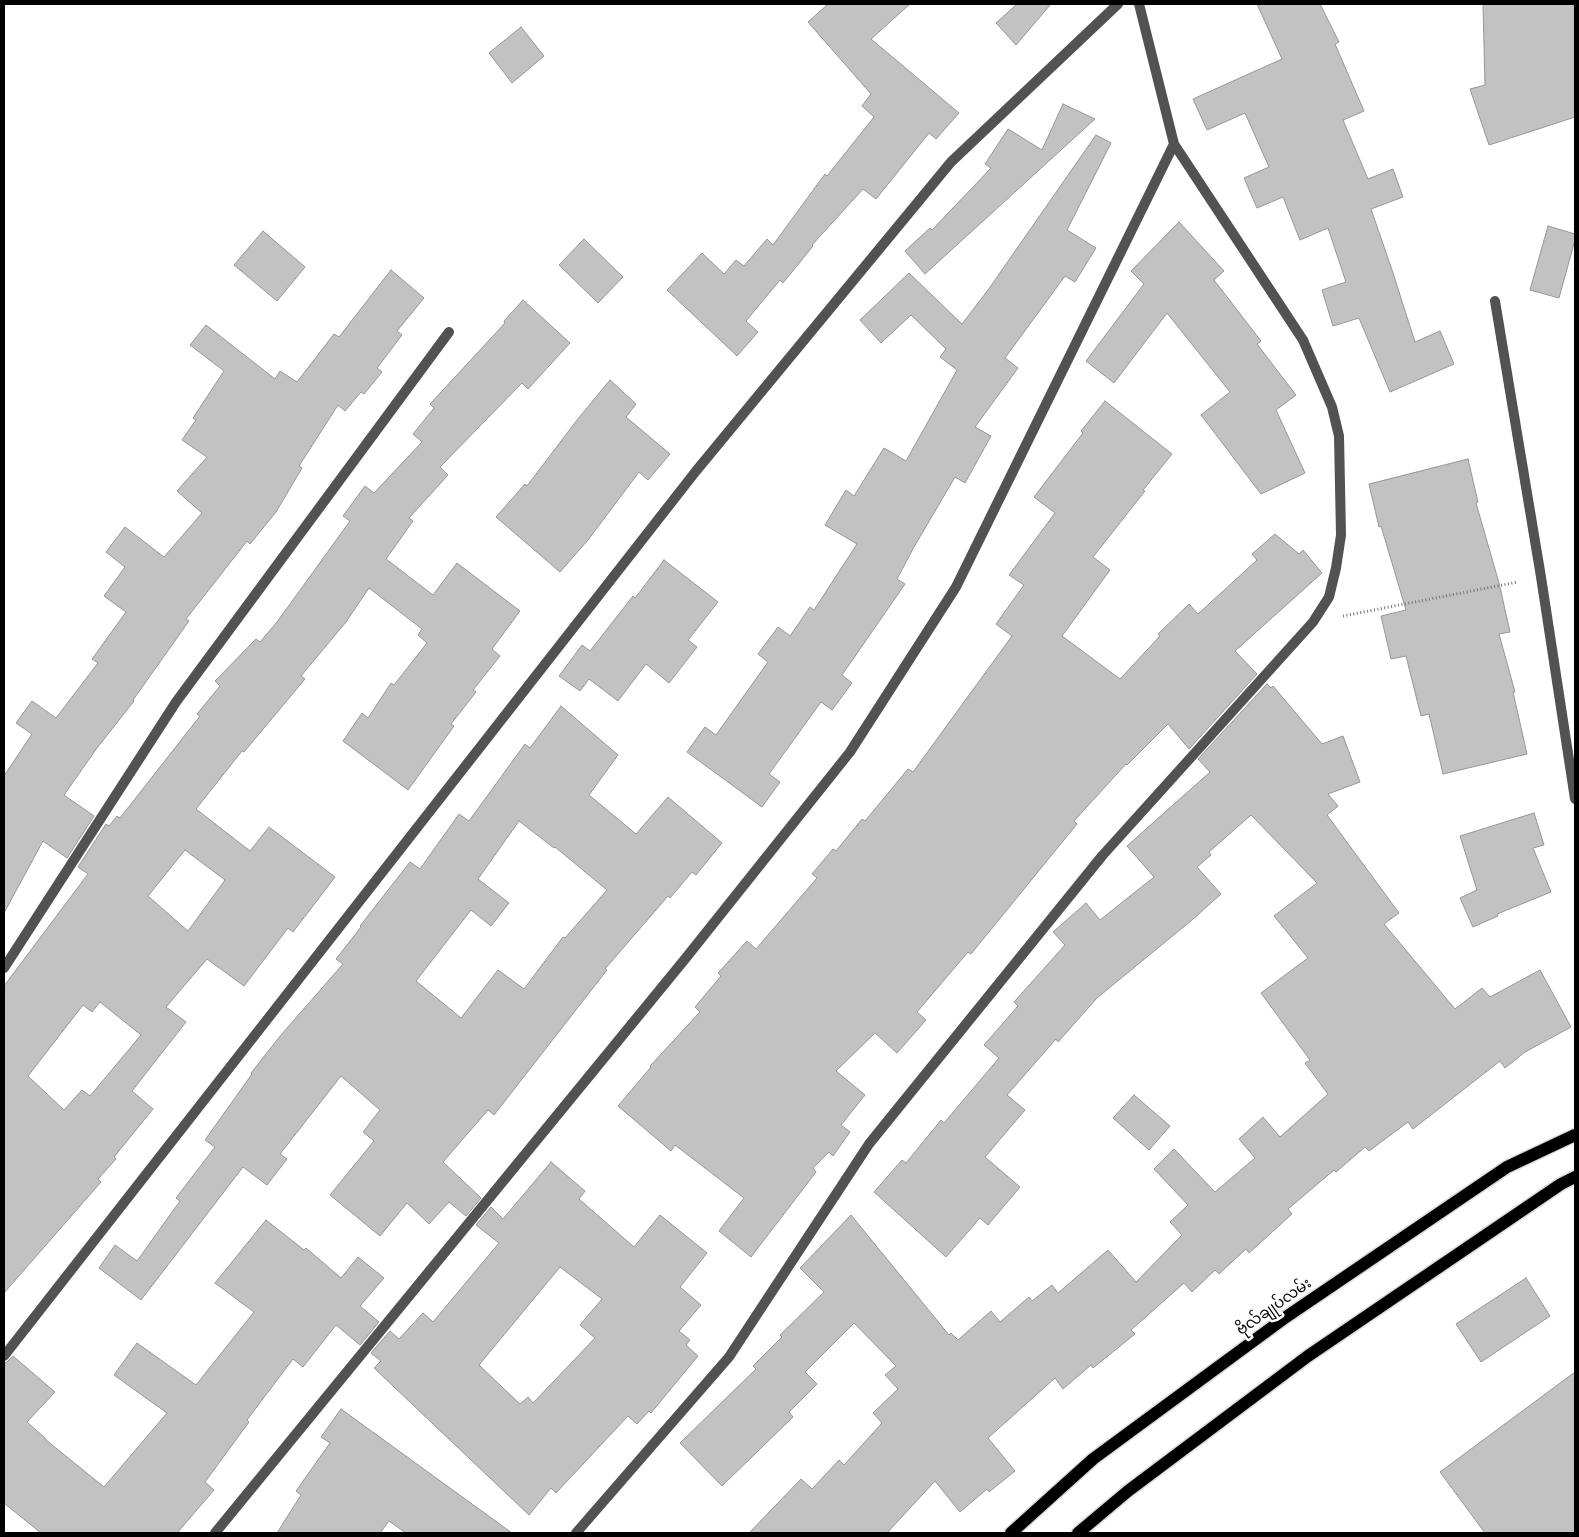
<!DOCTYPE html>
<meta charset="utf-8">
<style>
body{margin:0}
#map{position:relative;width:1579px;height:1537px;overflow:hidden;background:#fff;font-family:"Fira Sans Condensed",sans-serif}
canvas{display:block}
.frame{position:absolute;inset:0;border:5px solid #000;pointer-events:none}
</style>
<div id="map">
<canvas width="1579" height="1537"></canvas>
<div class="frame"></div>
</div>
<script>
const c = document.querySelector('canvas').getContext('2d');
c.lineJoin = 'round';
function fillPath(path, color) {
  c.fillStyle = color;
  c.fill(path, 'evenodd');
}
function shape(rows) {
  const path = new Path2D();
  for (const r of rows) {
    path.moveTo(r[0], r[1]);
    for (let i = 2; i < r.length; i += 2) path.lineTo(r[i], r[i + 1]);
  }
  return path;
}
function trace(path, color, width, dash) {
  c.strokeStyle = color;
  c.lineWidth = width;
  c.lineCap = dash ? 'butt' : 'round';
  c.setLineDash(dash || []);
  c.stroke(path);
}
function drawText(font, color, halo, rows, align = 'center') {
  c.font = font + ' "Fira Sans Condensed","Noto Sans Myanmar",sans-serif';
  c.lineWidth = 5;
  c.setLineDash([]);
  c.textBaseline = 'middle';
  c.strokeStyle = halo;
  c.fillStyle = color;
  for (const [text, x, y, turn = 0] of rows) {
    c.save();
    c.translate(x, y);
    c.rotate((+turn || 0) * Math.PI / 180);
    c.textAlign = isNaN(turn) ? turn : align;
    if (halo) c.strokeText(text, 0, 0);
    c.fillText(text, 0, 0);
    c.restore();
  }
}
const building = shape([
 [828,4,910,4,871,39,959,113,936,139,929,133,876,199,863,189,812,245,813,246,783,283,780,280,746,321,758,332,737,356,667,290,702,253,724,274,736,260,744,266,767,239,773,245,825,174,827,176,874,117,862,106,871,94,808,22,828,4],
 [1017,4,1051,4,1016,45,996,23,1017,4],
 [1257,4,1320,4,1339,42,1335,44,1364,111,1343,120,1368,179,1393,169,1403,197,1371,209,1392,270,1415,342,1440,331,1454,364,1390,392,1359,318,1333,326,1322,290,1346,282,1328,228,1300,240,1283,197,1257,208,1244,178,1269,167,1245,113,1207,130,1193,99,1282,59,1257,4],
 [1483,4,1575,4,1575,117,1489,145,1470,89,1485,85,1483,4],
 [521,27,544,56,512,83,489,53,521,27],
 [1063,104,1095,119,925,274,905,251,930,228,932,230,991,168,985,164,1008,129,1042,150,1063,104],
 [1096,135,1111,143,1067,230,1096,248,1075,282,1065,276,1005,358,1018,368,975,427,991,436,965,483,955,477,914,547,897,579,905,584,842,675,852,683,832,710,821,702,769,774,780,782,762,807,687,752,705,727,716,735,768,662,758,654,778,627,790,636,810,607,814,610,857,544,825,525,846,490,854,496,884,448,906,461,957,370,940,357,946,349,911,315,881,343,860,320,909,273,962,324,988,290,1096,135],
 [1179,222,1224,271,1214,280,1261,341,1257,344,1296,395,1276,410,1305,473,1261,494,1201,415,1230,392,1167,313,1114,383,1086,361,1144,284,1131,271,1179,222],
 [1548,226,1575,234,1575,240,1559,298,1530,290,1548,226],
 [263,231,305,267,277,301,234,265,263,231],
 [584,239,623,277,598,303,559,265,584,239],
 [391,270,424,298,397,331,402,335,377,368,382,372,364,394,361,392,345,411,338,405,299,466,302,468,276,512,250,544,247,541,186,619,189,621,133,700,134,701,97,748,64,795,94,816,67,858,43,841,4,913,4,776,32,734,16,723,32,701,56,718,98,663,92,659,126,612,104,596,125,567,106,552,125,527,164,557,202,513,177,491,207,457,182,440,196,420,193,418,224,371,190,345,206,325,275,379,280,371,297,382,334,334,339,337,391,270],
 [523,300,570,343,528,389,522,383,440,467,448,475,409,518,413,521,386,559,433,595,457,563,520,611,492,649,500,656,473,690,476,692,451,724,454,726,408,790,343,741,362,713,368,718,391,683,394,685,427,643,418,635,422,629,369,588,346,622,301,676,305,679,244,752,242,751,196,809,250,851,269,827,335,877,293,932,288,928,244,986,207,959,166,1007,186,1022,132,1091,153,1109,114,1157,116,1159,98,1179,101,1182,4,1293,4,986,88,874,78,867,106,824,109,826,117,816,120,818,200,716,197,714,220,686,215,681,256,639,260,642,277,622,350,521,343,516,365,486,374,493,422,442,413,434,434,408,430,404,505,323,504,321,523,300],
 [185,850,225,880,188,931,148,896,185,850],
 [100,1002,141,1035,90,1096,82,1090,64,1110,28,1076,83,1005,92,1012,100,1002],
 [610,380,636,404,626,417,670,454,648,480,639,472,588,540,560,572,496,517,525,484,527,486,577,420,610,380],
 [1105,401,1172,454,1143,490,1145,491,1093,557,1110,570,1062,636,1120,679,1160,636,1158,634,1189,604,1198,614,1257,560,1252,554,1275,534,1299,554,1303,550,1322,573,1235,651,1257,674,1189,749,1168,724,1127,765,1126,764,1074,821,1077,824,971,954,968,952,917,1012,926,1020,897,1053,875,1033,836,1071,865,1095,841,1125,850,1132,833,1156,829,1152,813,1168,816,1172,751,1257,719,1231,744,1198,675,1145,671,1151,618,1106,651,1067,650,1066,700,1012,695,1007,721,976,718,973,747,941,756,949,817,878,812,874,833,849,836,851,862,819,865,821,908,769,913,772,1012,636,996,624,1024,585,1009,575,1055,513,1034,497,1083,433,1081,431,1105,401],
 [1468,459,1478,502,1476,503,1499,583,1510,632,1499,634,1515,692,1513,692,1527,754,1443,774,1429,714,1421,716,1406,656,1391,659,1381,616,1406,610,1381,526,1379,527,1369,484,1468,459],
 [664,560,718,602,688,640,697,647,669,683,646,664,618,701,589,679,580,691,559,676,582,645,590,651,633,596,635,598,664,560],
 [1267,684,1271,688,1273,686,1322,744,1343,736,1360,782,1328,794,1338,806,1327,815,1399,913,1384,924,1455,1009,1482,988,1490,997,1540,970,1571,1027,1525,1052,1505,1068,1500,1061,1413,1129,1408,1122,1369,1151,1365,1147,1336,1172,1334,1170,1288,1209,1292,1214,1249,1253,1246,1249,1219,1274,1215,1270,1192,1292,1184,1283,1131,1330,1135,1334,1093,1368,1091,1365,1063,1389,1055,1378,988,1438,1015,1471,989,1492,987,1489,960,1512,935,1481,887,1533,749,1533,801,1479,812,1489,839,1460,844,1465,882,1423,873,1413,898,1389,885,1375,896,1366,854,1323,805,1372,817,1384,789,1412,793,1417,722,1486,680,1443,756,1369,753,1366,782,1337,780,1335,824,1292,800,1268,851,1215,949,1335,951,1333,958,1340,991,1311,1000,1322,1029,1297,1032,1301,1052,1285,1058,1293,1108,1250,1136,1282,1182,1235,1170,1222,1188,1205,1154,1169,1174,1149,1215,1192,1255,1158,1239,1139,1263,1117,1280,1137,1328,1094,1305,1063,1310,1060,1261,993,1308,958,1274,916,1317,883,1251,815,1209,852,1211,855,1197,867,1221,894,1192,920,1097,998,1058,1042,1056,1039,1007,1095,1025,1110,985,1157,1020,1187,988,1225,980,1218,946,1257,874,1192,902,1160,906,1163,941,1120,944,1123,999,1058,984,1045,1018,1006,1014,1002,1065,945,1053,932,1086,903,1100,920,1154,877,1127,846,1210,772,1198,759,1267,684],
 [561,706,618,755,589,795,636,834,668,797,722,843,696,875,692,872,670,898,668,896,605,969,607,970,494,1115,488,1110,443,1162,481,1198,466,1216,449,1202,429,1224,407,1203,380,1236,330,1195,374,1141,363,1132,380,1110,341,1076,280,1154,287,1159,267,1185,243,1167,141,1300,99,1268,115,1245,137,1261,180,1201,176,1198,215,1147,205,1140,252,1074,251,1073,281,1035,343,964,336,959,361,927,360,926,410,862,420,869,459,814,469,821,525,744,530,748,561,706],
 [519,821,554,848,555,847,607,890,565,938,563,937,524,989,498,970,461,1018,416,981,471,910,491,926,509,903,478,879,519,821],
 [1534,813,1544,845,1533,848,1551,892,1497,914,1498,916,1473,927,1460,898,1477,890,1460,836,1534,813],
 [1134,1095,1170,1126,1149,1150,1113,1118,1134,1095],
 [551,1162,585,1191,579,1199,634,1247,660,1215,707,1253,680,1287,701,1305,679,1331,690,1340,686,1345,698,1356,651,1413,649,1411,637,1424,628,1416,556,1493,551,1488,529,1515,374,1368,381,1361,371,1353,390,1331,399,1339,423,1313,433,1322,499,1243,476,1225,491,1207,503,1219,551,1162],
 [560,1267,602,1299,580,1325,595,1338,533,1403,528,1397,520,1404,479,1365,560,1267],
 [266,1220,304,1250,306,1248,341,1278,358,1257,384,1278,360,1306,379,1322,360,1345,336,1325,303,1367,293,1359,247,1420,249,1422,205,1482,214,1490,177,1533,41,1533,4,1503,4,1363,7,1362,13,1356,55,1392,27,1422,46,1439,46,1440,104,1487,167,1413,114,1375,137,1343,196,1385,254,1312,215,1283,266,1220],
 [1526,1278,1550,1316,1481,1362,1456,1324,1526,1278],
 [1575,1372,1575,1533,1485,1533,1440,1472,1575,1372],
 [341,1409,512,1533,406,1533,389,1521,380,1533,277,1533,301,1495,296,1491,330,1443,321,1437,341,1409]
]);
fillPath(building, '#c2c2c2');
trace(building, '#969696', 1);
const primary = shape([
 [1011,1533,1093,1459,1286,1317,1507,1167,1575,1135],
 [1078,1533,1128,1491,1308,1356,1561,1184,1575,1177]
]);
trace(primary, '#dbdbdb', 15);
trace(shape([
 [1343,616,1518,582]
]), '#747474', 3, [1, 2.5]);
trace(shape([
 [1495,301,1541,577,1575,799]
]), '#525252', 10);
trace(shape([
 [4,968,176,702,449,332],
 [4,1356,696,471,951,162,1118,4],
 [215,1533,685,959,850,752,956,587,1174,144,1139,4],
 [576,1533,729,1357,869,1144,1102,856,1313,622,1329,597,1336,568,1341,535,1339,436,1332,407,1303,340,1174,144]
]), '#525252', 10);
trace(primary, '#000', 12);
drawText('15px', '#000', '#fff', [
 ["ဗိုလ်ချုပ်လမ်း",1274,1307,-35]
]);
</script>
